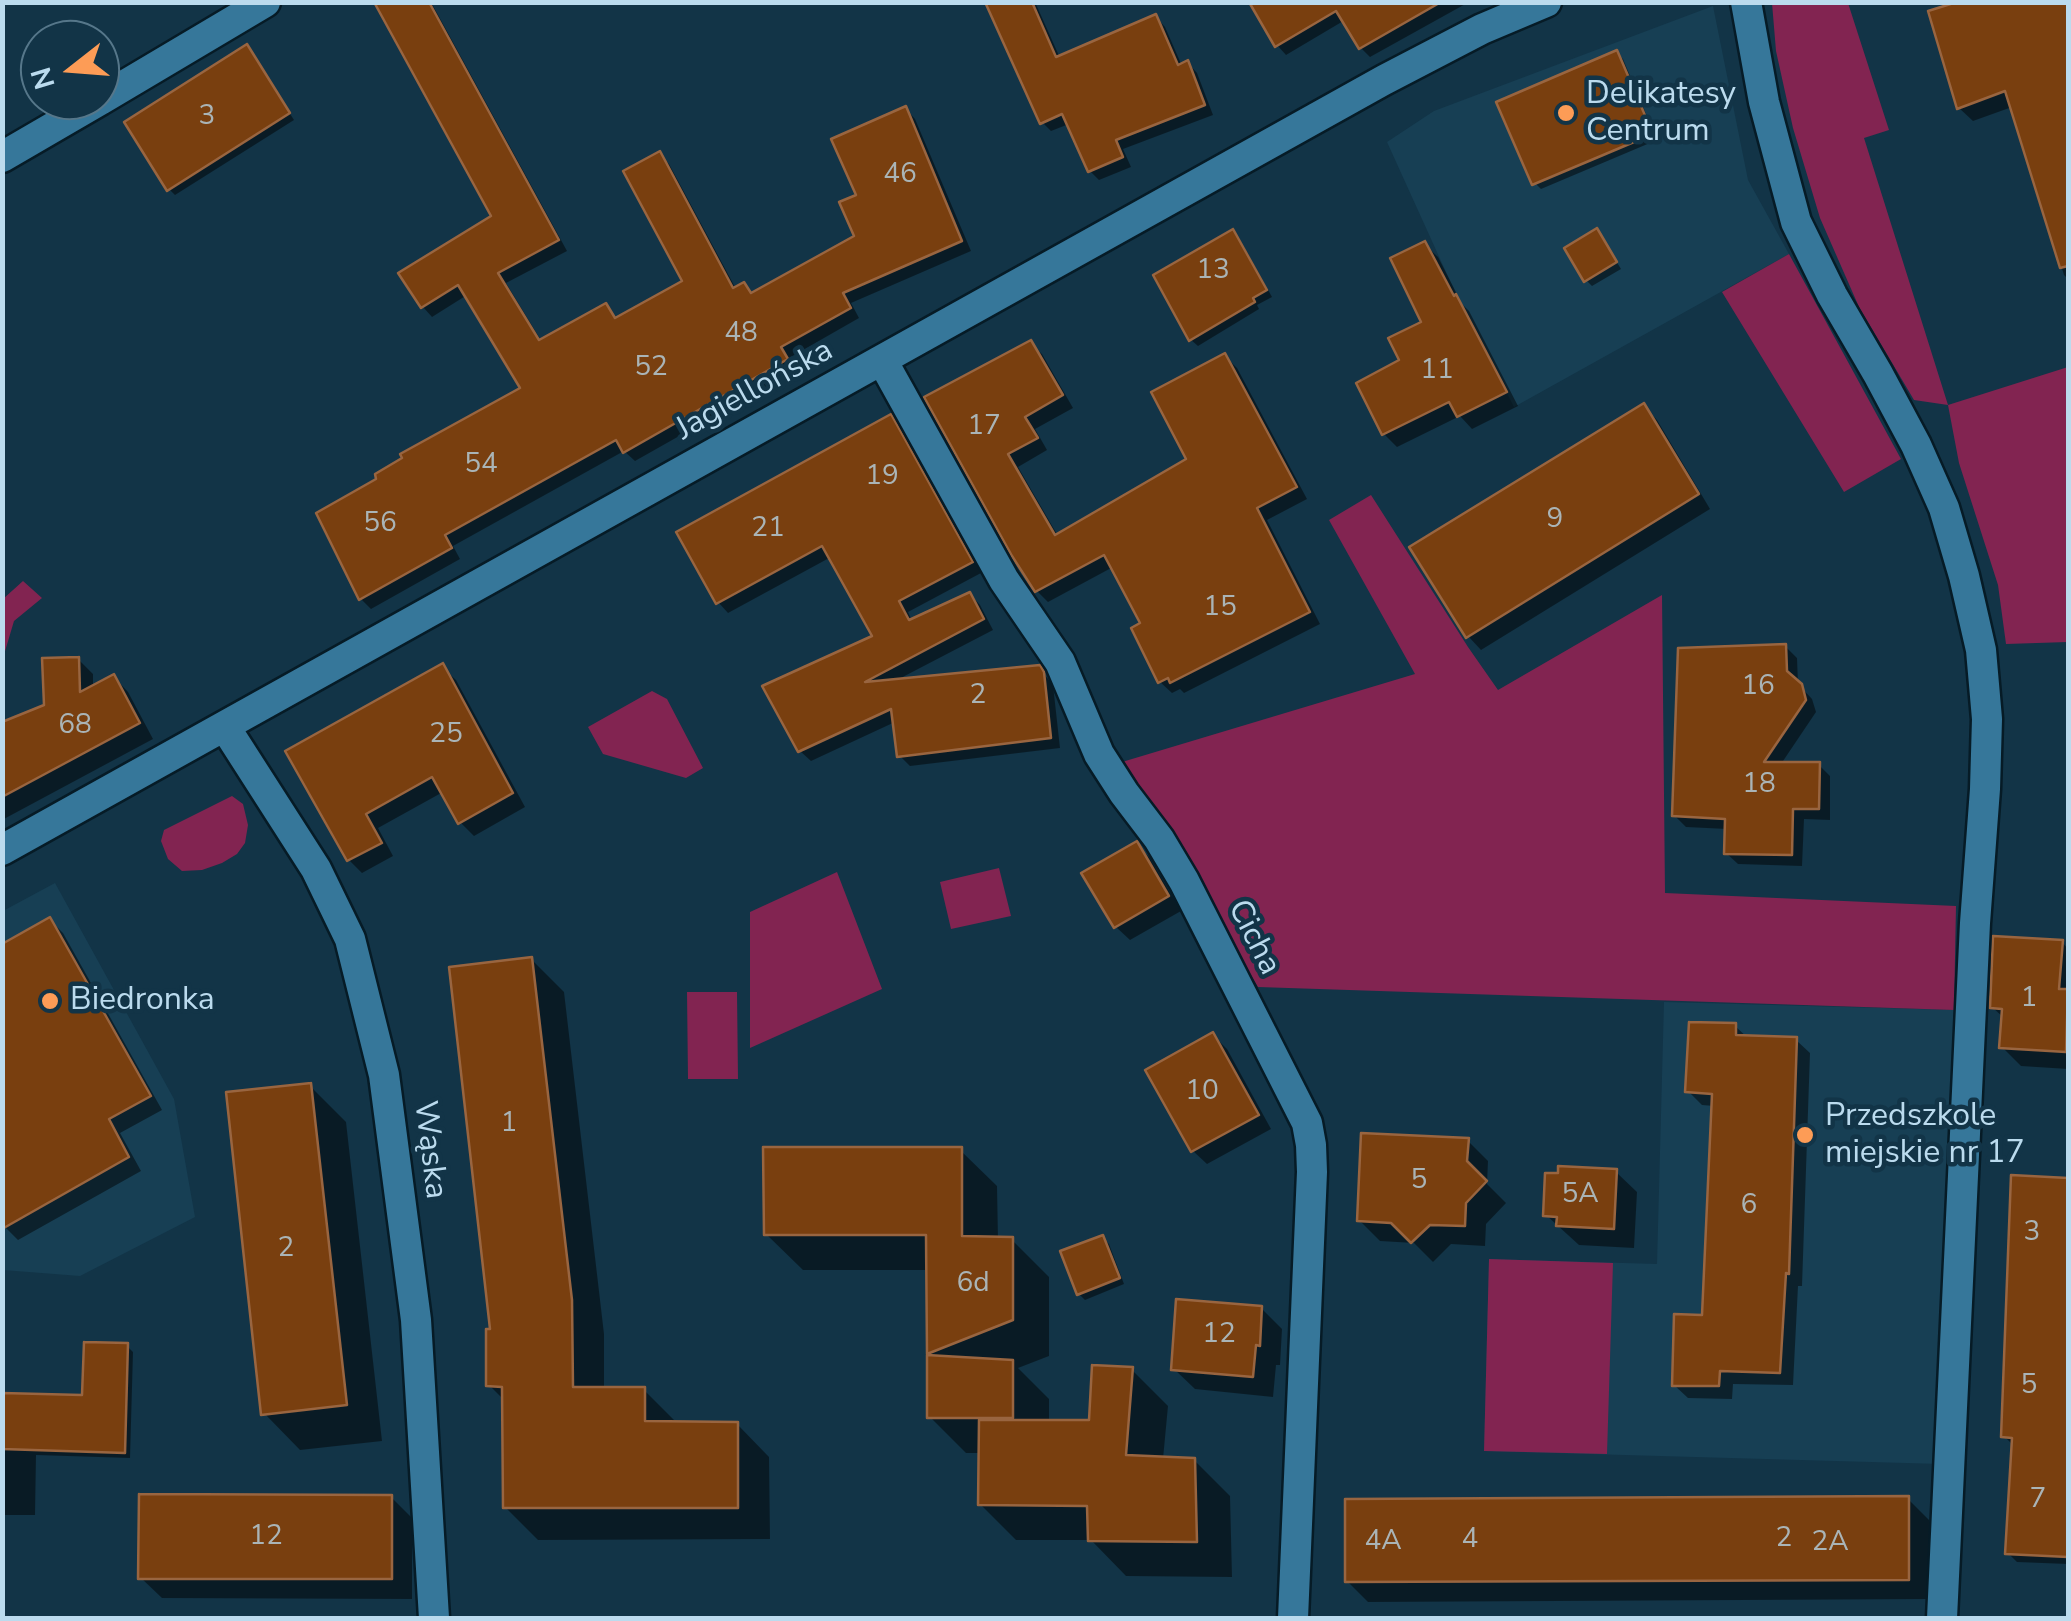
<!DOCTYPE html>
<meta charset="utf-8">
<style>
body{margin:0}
#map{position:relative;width:2071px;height:1621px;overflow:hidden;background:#123447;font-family:"Nunito Sans",sans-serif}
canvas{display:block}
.frame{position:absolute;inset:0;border:5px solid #bbdbee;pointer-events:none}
.north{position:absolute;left:20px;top:20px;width:100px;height:100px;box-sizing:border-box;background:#123447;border:2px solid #56778a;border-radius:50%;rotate:253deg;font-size:28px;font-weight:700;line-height:40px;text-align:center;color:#bbdbee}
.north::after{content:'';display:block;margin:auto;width:35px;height:45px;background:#fd9c56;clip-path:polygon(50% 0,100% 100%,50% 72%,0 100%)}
</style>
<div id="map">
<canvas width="2071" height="1621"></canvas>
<div class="frame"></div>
<div class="north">N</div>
</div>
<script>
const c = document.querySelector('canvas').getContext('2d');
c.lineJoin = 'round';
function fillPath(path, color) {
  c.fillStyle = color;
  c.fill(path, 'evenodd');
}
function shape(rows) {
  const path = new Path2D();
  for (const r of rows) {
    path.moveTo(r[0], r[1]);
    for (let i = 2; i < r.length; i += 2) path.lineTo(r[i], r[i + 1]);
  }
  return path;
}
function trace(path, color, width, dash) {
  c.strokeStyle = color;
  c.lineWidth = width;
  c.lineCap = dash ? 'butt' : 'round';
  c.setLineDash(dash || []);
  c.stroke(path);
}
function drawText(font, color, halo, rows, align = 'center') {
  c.font = font + ' "Nunito Sans",sans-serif';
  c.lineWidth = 9;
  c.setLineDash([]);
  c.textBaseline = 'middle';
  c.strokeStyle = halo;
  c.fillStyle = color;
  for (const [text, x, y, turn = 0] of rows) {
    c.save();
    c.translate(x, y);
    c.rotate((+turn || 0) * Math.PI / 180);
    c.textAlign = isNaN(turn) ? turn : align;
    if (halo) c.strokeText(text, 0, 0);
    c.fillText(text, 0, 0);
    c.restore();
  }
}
fillPath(shape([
 [1713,6,1748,180,1789,254,1514,407,1456,294,1387,142,1434,111],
 [55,883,174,1099,195,1217,80,1276,3,1270,3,911],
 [1664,1002,1954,1010,1941,1464,1484,1451,1489,1259,1657,1264]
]), '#173f54');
fillPath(shape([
 [1772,3,1848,3,1889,130,1864,138,1948,405,2068,367,2068,642,2006,644,1998,585,1959,463,1948,405,1914,400,1859,307,1820,218,1793,128,1776,51],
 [1789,254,1901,459,1844,492,1722,292],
 [1371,495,1468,647,1498,690,1662,595,1665,893,1956,906,1954,1010,1258,987,1122,762,1415,674,1329,520],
 [23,581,42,598,14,621,3,658,3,599],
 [652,691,667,699,703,768,686,778,603,754,588,727],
 [232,796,243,804,248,825,245,843,237,854,222,863,202,870,182,871,168,859,161,841,164,830],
 [999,868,1011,916,951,929,940,882],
 [837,872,882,989,750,1048,750,912],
 [687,992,737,992,738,1079,688,1079],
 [1489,1259,1613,1263,1607,1454,1484,1451]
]), '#822451');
fillPath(shape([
 [377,2,431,2,567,251,506,283,542,342,606,306,618,320,685,282,659,154,669,164,736,289,744,285,753,294,857,237,859,196,906,109,915,119,971,251,851,303,859,318,789,358,796,370,635,461,624,451,453,546,460,559,371,609,361,599,319,514,523,389,467,295,432,317,423,307,495,217],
 [990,2,1035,2,1060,58,1156,17,1165,27,1182,66,1188,63,1197,73,1213,115,1123,149,1131,167,1099,180,1090,171,1069,124,1051,131,1042,122],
 [1252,2,1469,2,1370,57,1361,48,1345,20,1286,55,1277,45],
 [1965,2,2068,2,2068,279,2064,275,2012,107,1973,121,1959,108],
 [1616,53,1623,59,1657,140,1541,189,1535,183],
 [252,54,294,120,175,195,169,189],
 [1233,232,1239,238,1272,297,1257,305,1259,309,1198,346,1191,340,1156,276],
 [1602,238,1621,269,1592,286,1586,280],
 [1424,244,1438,257,1462,304,1469,311,1518,406,1472,429,1460,416,1397,447,1384,434,1359,384,1402,361,1424,323],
 [1030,343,1042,354,1073,408,1035,429,1047,450,1018,467,1058,536,1189,460,1225,356,1237,368,1307,499,1267,520,1320,624,1184,693,1180,689,1172,693,1160,682,1143,624,1113,567,1048,602,1036,590,927,398],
 [1644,406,1657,420,1710,509,1481,650,1468,636],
 [890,418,901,428,981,573,908,612,912,621,970,594,980,605,993,630,895,681,1039,668,1053,685,1060,748,910,766,899,755,895,722,811,761,800,751,875,637,831,557,728,613,718,602],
 [1785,646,1797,658,1798,684,1812,699,1816,712,1781,764,1819,765,1830,776,1830,820,1804,819,1802,866,1738,864,1726,853,1727,829,1686,827,1674,815],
 [78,659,93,674,93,688,114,677,128,692,153,739,2,820,2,724,46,707],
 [442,667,456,680,525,807,474,836,460,822,443,792,378,828,393,856,362,873,349,860,288,752],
 [1137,844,1150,858,1181,911,1130,940,1116,927,1085,874],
 [50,920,63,933,162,1110,120,1133,141,1171,18,1240,5,1227],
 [2062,942,2068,949,2068,1069,2021,1066,2002,1047,2004,1018,1992,1007],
 [532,960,564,992,604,1334,604,1390,644,1390,676,1422,737,1424,769,1457,770,1539,538,1540,505,1507,505,1401,489,1385],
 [1735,1026,1748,1038,1796,1040,1810,1053,1802,1286,1798,1286,1793,1385,1733,1384,1732,1399,1688,1398,1674,1385,1704,1318,1714,1106,1702,1105,1688,1091],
 [1213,1035,1227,1049,1271,1129,1207,1164,1193,1151],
 [310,1086,346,1122,382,1441,300,1450,264,1413],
 [1468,1141,1488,1161,1487,1184,1506,1203,1486,1224,1485,1246,1451,1244,1433,1262,1414,1243,1380,1241,1359,1220],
 [960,1150,997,1186,998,1240,1012,1240,1049,1277,1049,1356,1018,1368,1049,1399,1049,1423,1092,1423,1132,1370,1168,1406,1163,1459,1194,1460,1230,1496,1232,1577,1126,1576,1091,1540,1016,1540,980,1504,981,1453,966,1453,929,1416,934,1358,929,1353,929,1270,803,1270,766,1234],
 [1616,1172,1637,1192,1634,1248,1579,1245,1546,1215],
 [2013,1177,2068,1180,2068,1564,2017,1562,2008,1553,2014,1446,2004,1436],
 [1102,1237,1109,1244,1124,1284,1085,1300,1079,1294],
 [1261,1308,1282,1329,1280,1365,1276,1365,1273,1397,1195,1389,1174,1369],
 [127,1346,133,1352,130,1458,36,1455,35,1515,2,1515,2,1396,85,1398],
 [391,1497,412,1518,412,1599,162,1598,141,1578],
 [1908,1499,1929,1520,1929,1599,1368,1602,1347,1581]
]), '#0007');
const building = shape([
 [374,2,429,2,559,240,498,273,539,340,606,303,615,318,682,281,623,171,660,151,733,288,744,282,751,293,854,236,839,202,856,195,831,139,906,106,962,241,843,293,851,308,781,347,788,359,623,453,616,440,445,535,452,548,359,600,316,513,376,479,375,474,402,458,400,454,520,388,458,285,421,308,398,273,491,216,374,2],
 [985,2,1032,2,1056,57,1156,14,1178,65,1188,60,1205,105,1116,140,1123,157,1088,172,1062,114,1040,124,985,2],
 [1249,2,1441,2,1359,49,1336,11,1275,47,1249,2],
 [1957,2,2068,2,2068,266,2060,268,2005,91,1957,109,1928,11,1957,2],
 [247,44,290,113,167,191,124,122,247,44],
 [1617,50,1653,134,1532,185,1496,102,1617,50],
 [1597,228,1617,262,1584,282,1564,248,1597,228],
 [1233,229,1267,290,1253,298,1255,302,1189,341,1153,275,1233,229],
 [1425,241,1454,296,1456,294,1507,392,1457,417,1449,402,1382,435,1356,383,1399,360,1388,338,1421,322,1390,258,1425,241],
 [1031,340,1063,395,1025,417,1038,438,1008,454,1055,535,1186,459,1151,392,1225,353,1297,487,1257,508,1310,612,1170,683,1168,678,1158,683,1131,628,1140,623,1104,555,1035,592,1012,556,924,397,1031,340],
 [1644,403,1699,494,1466,638,1409,547,1644,403],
 [891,414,973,562,899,601,909,620,970,592,984,619,865,682,1040,665,1044,672,1051,738,897,757,891,709,798,752,762,686,872,636,822,546,716,604,676,532,891,414],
 [1786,644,1787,671,1802,684,1806,700,1764,762,1820,762,1819,809,1793,809,1792,855,1724,854,1725,819,1672,816,1678,648,1786,644],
 [79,657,80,692,114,674,140,723,2,797,2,722,44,705,42,658,79,657],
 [443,663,513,793,458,824,432,777,366,814,382,843,347,861,285,751,443,663],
 [1137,841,1169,896,1114,928,1081,873,1137,841],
 [50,917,151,1096,109,1119,129,1157,2,1229,2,944,50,917],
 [1993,936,2063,940,2059,989,2068,989,2066,1052,1999,1048,2002,1009,1990,1008,1993,936],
 [532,957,572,1300,573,1387,645,1387,645,1421,738,1422,738,1508,503,1508,502,1387,486,1386,486,1329,490,1329,449,967,532,957],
 [1689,1022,1736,1023,1736,1035,1797,1037,1789,1274,1786,1273,1780,1373,1720,1371,1719,1386,1672,1386,1674,1314,1702,1315,1712,1094,1685,1092,1689,1022],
 [1213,1032,1259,1115,1191,1152,1145,1070,1213,1032],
 [311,1083,347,1405,261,1415,226,1092,311,1083],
 [1361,1133,1469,1138,1467,1161,1487,1181,1466,1203,1465,1226,1430,1225,1411,1243,1391,1223,1357,1221,1361,1133],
 [763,1147,962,1147,962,1236,1013,1237,1013,1320,927,1354,926,1235,764,1235,763,1147],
 [1558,1166,1617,1169,1614,1229,1556,1226,1557,1217,1543,1216,1545,1173,1558,1173,1558,1166],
 [2011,1175,2068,1178,2068,1557,2005,1554,2012,1438,2001,1437,2011,1175],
 [1103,1235,1120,1278,1077,1295,1060,1251,1103,1235],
 [1176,1299,1262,1306,1260,1346,1256,1345,1253,1377,1171,1370,1176,1299],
 [84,1342,128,1343,125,1453,2,1449,2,1393,82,1395,84,1342],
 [927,1355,1013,1360,1013,1418,927,1418,927,1355],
 [1092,1365,1133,1367,1126,1455,1195,1458,1197,1542,1088,1541,1087,1506,978,1505,979,1420,1089,1420,1092,1365],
 [139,1494,392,1495,392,1579,138,1579,139,1494],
 [1909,1496,1909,1580,1345,1582,1345,1499,1909,1496]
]);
fillPath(building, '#793f0f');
trace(building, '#996540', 2.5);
const minor = shape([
 [1746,2,1764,102,1796,222,1832,295,1878,374,1916,445,1944,508,1964,576,1981,650,1987,719,1985,789,1975,923,1942,1618],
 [100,100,265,2],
 [2,157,100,100],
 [882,360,1004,580,1060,662,1099,754,1124,793,1159,839,1184,881,1307,1123,1311,1145,1312,1172,1293,1618],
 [225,727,316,869,350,939,384,1075,416,1320,434,1618],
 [2,850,1384,80,1482,29,1546,2]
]);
trace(minor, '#061b26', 35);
trace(minor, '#36779a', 30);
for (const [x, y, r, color] of [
 [1566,113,10,"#fd9c56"],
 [50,1001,10,"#fd9c56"],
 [1805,1135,10,"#fd9c56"]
]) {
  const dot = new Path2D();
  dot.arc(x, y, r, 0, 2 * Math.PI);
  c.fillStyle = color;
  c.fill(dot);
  trace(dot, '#123447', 4);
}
drawText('28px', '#aab4b6', null, [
 ["3",207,117],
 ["46",900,175],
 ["13",1213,271],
 ["48",741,334],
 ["52",651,368],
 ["11",1437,371],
 ["17",984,427],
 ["54",481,465],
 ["19",882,477],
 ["9",1555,520],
 ["56",380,524],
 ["21",768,529],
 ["15",1220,608],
 ["16",1758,687],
 ["2",978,696],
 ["68",75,726],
 ["25",446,735],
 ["18",1759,785],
 ["1",2029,999],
 ["10",1202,1092],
 ["1",509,1124],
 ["5",1419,1181],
 ["5A",1580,1195],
 ["6",1749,1206],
 ["3",2032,1233],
 ["2",286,1249],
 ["6d",973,1284],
 ["12",1219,1335],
 ["5",2029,1386],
 ["7",2038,1500],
 ["12",266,1537],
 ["2",1784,1539],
 ["4",1470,1540],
 ["4A",1383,1542],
 ["2A",1830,1543]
]);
drawText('32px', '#bbdbee', '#123447', [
 ["Delikatesy",1586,95],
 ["Centrum",1586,132],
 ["Biedronka",70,1001],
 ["Przedszkole",1825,1117],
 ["miejskie nr 17",1825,1154]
], 'left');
drawText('32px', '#bbdbee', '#123447', [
 ["Jagiellońska",755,391,-29],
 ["Cicha",1253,938,63],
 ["Wąska",429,1150,83]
]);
</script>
